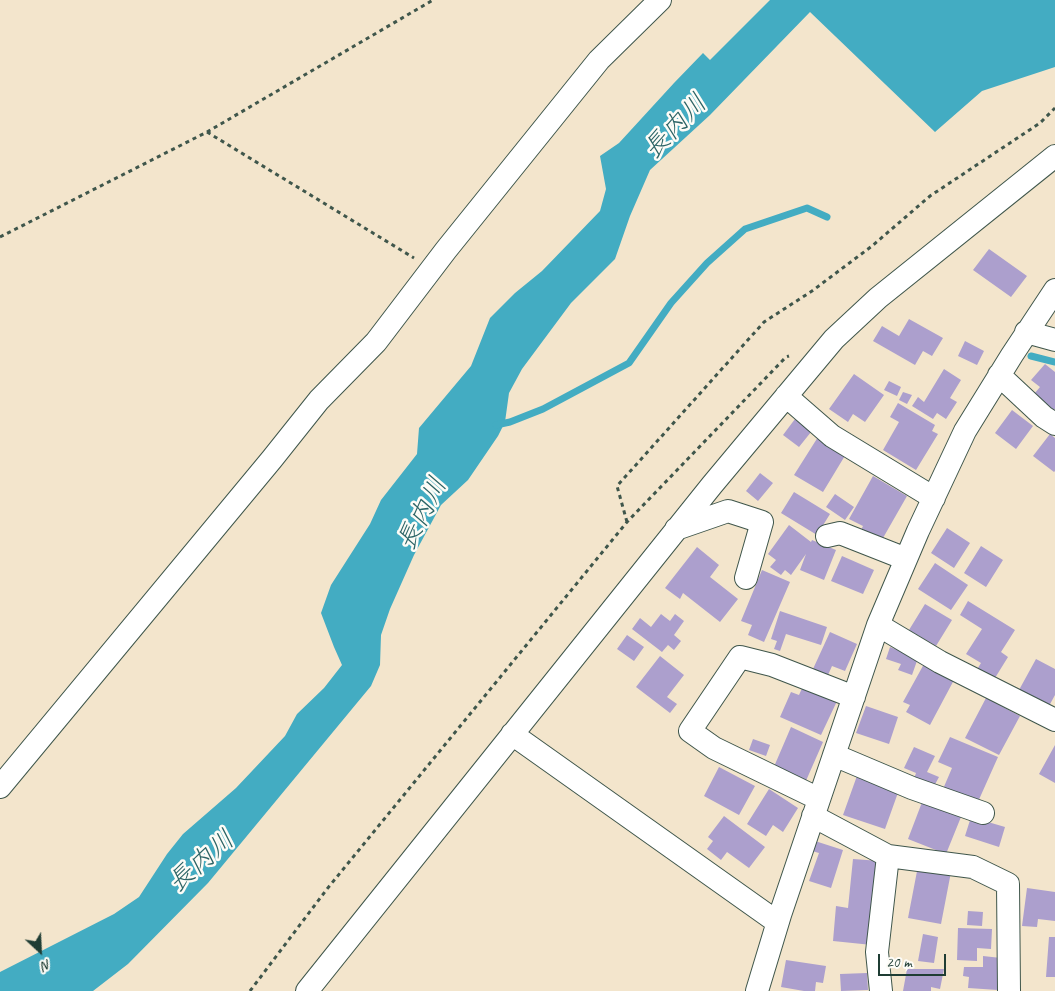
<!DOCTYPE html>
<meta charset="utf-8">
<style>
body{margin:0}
#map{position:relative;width:1055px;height:991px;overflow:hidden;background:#f3e5cc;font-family:Caveat,sans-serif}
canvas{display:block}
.north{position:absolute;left:15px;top:926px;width:50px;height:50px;-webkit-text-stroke:4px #fdfcf7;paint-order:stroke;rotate:155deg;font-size:14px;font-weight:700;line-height:20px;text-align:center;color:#1f3d34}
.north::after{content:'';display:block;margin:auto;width:18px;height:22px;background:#1f3d34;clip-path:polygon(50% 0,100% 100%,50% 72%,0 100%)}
.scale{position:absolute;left:878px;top:954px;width:68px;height:22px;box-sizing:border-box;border:2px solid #1f3d34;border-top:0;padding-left:6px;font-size:15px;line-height:18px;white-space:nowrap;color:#1f3d34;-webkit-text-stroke:4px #fdfcf7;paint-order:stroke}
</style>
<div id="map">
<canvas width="1055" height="991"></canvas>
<div class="north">N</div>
<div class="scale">20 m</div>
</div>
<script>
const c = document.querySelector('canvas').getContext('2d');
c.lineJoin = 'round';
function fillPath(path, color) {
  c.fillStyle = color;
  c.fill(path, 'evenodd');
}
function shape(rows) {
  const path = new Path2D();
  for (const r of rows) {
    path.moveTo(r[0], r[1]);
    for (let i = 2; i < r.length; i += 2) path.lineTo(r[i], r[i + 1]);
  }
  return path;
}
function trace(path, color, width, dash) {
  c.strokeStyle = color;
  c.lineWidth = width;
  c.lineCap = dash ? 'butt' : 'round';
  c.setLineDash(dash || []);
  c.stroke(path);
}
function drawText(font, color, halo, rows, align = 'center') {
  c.font = font + ' Caveat,"Klee One",sans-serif';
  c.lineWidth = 5;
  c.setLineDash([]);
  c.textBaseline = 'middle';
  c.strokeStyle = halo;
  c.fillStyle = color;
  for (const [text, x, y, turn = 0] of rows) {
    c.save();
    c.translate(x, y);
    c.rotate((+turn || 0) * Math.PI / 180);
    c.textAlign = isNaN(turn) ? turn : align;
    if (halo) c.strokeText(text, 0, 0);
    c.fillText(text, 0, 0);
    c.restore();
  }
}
fillPath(shape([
 [770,0,1055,0,1055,67,982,91,935,132,810,12,710,115,650,170,630,216,615,259,571,303,522,369,509,393,505,422,498,436,468,480,441,505,414,555,390,609,381,635,380,665,371,686,208,883,128,964,93,991,0,991,0,972,114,914,139,897,167,854,183,834,236,788,285,736,297,714,324,688,342,665,334,647,321,613,331,585,370,524,381,500,417,454,419,428,471,366,490,318,515,293,542,271,600,211,606,189,600,156,619,143,674,83,703,53,710,60]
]), '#43acc2');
trace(shape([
 [1031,356,1055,362],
 [496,425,510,422,543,409,629,363,671,303,707,263,745,229,807,208,827,217]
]), '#43acc2', 7);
fillPath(shape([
 [989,249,1027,276,1011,297,973,270],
 [909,319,943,338,932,356,923,351,915,365,873,341,882,326,899,336],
 [965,341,984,351,977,365,958,356],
 [1045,364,1055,372,1055,409,1053,410,1034,394,1040,387,1031,380],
 [944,369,961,380,950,398,957,402,946,419,937,413,933,419,912,406,918,397,924,402],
 [854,374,884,395,865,422,853,414,848,422,829,409],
 [889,381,901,387,897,396,884,390],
 [903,392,912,395,907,404,899,400],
 [898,403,935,425,932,431,938,434,916,470,883,450,899,422,890,417],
 [1012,410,1033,426,1016,449,995,433],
 [795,419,811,432,799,447,783,435],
 [1050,434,1055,438,1055,471,1054,472,1033,456],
 [818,437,846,454,823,492,794,475],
 [760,473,773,483,758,501,746,491],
 [873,476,907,496,879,545,859,534,863,526,849,519],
 [794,492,830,514,817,535,781,513],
 [835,494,854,507,845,520,826,507],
 [789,525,811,542,812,540,836,550,824,580,800,570,806,554,791,575,785,570,781,575,770,567,776,560,768,554],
 [947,528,970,543,954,568,931,553],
 [981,546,1003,560,986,587,964,573],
 [697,547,719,565,710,577,738,599,720,622,683,593,680,599,665,588],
 [842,556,874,570,863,594,831,581],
 [935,563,968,585,951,610,918,589],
 [762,570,790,582,764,642,748,635,752,625,741,621],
 [968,601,1015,630,1001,652,1008,657,990,686,973,676,981,663,966,654,982,629,960,615],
 [925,604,952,620,936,646,909,630],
 [780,611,827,627,821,645,786,634,780,651,774,649,777,641,771,639],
 [661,614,670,621,675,614,684,621,674,635,681,641,674,650,668,645,662,652,632,629,640,618,651,627],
 [830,632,857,644,845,671,832,666,828,675,813,669],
 [627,635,644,647,634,661,617,649],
 [890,647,918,658,912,675,898,670,901,664,886,659],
 [660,656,684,675,667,697,677,704,670,713,636,687],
 [1036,659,1055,669,1055,695,1049,706,1019,690],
 [924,664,954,680,930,725,906,712,910,705,903,702],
 [804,684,838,699,821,735,780,717,791,692,799,695],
 [986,698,1020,716,999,755,965,738],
 [866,706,898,717,889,744,856,733],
 [791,727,823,742,805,783,773,769],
 [950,737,998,757,977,804,943,789,952,768,938,762],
 [753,739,770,745,766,756,749,750],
 [1055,745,1055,783,1039,774],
 [914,747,935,756,927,772,939,777,932,790,913,782,916,773,904,768],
 [719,767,755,786,739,815,704,796],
 [858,773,900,787,885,829,843,815],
 [769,789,798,808,783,832,773,825,766,836,747,824],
 [924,797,963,812,946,854,908,839],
 [724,816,765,847,749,868,727,852,721,860,707,849,713,841,708,837],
 [971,817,1005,827,999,847,965,836],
 [815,841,843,850,831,888,809,881,819,853,812,851],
 [853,859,880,861,872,945,833,941,836,906,848,908],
 [918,866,951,872,941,924,908,918],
 [1027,888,1055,892,1055,921,1038,919,1037,927,1022,926],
 [968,911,983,912,982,926,967,925],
 [958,928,992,929,991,949,977,948,977,961,957,960],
 [923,934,938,937,934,963,918,961],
 [1049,937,1055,937,1055,977,1046,977],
 [983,956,1001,958,998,990,968,988,969,977,963,976,964,967,983,967],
 [786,960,826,966,823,983,816,982,815,991,804,991,781,987],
 [907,969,944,969,940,989,931,987,931,991,903,991],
 [867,973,868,990,841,991,840,974]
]), '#ac9fcd');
const minor = shape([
 [1026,332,1055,340],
 [999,375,1044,417,1055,424],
 [786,396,832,436,934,498],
 [676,529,728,511,762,522,746,578],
 [827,536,840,533,906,559],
 [878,625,940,662,1055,720],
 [512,734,777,922],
 [834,755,912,788,983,813],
 [0,787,272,459,319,400,376,342,446,250,599,60,660,0],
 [819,799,714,748,690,731,740,657,772,665,854,697],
 [813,816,888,856,973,867,1008,884,1009,991],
 [307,991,712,485,834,339,878,298,1055,156],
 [757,991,780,915,878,625,918,531,965,431,1012,355,1055,290],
 [881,991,877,952,888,856]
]);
trace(minor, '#3f564b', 24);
trace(shape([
 [207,132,414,258],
 [0,237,207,132,433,0],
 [627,522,617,486,764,322,812,291,872,246,930,196,1040,123,1055,108],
 [250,991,327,889,627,522,786,357,789,356]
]), '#3f564b', 3, [4, 4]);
trace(minor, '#fff', 22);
drawText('italic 26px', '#2c6466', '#fdfcf7', [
 ["長内川",676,127,-46],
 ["長内川",423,514,-63],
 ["長内川",202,862,-41]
]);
</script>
